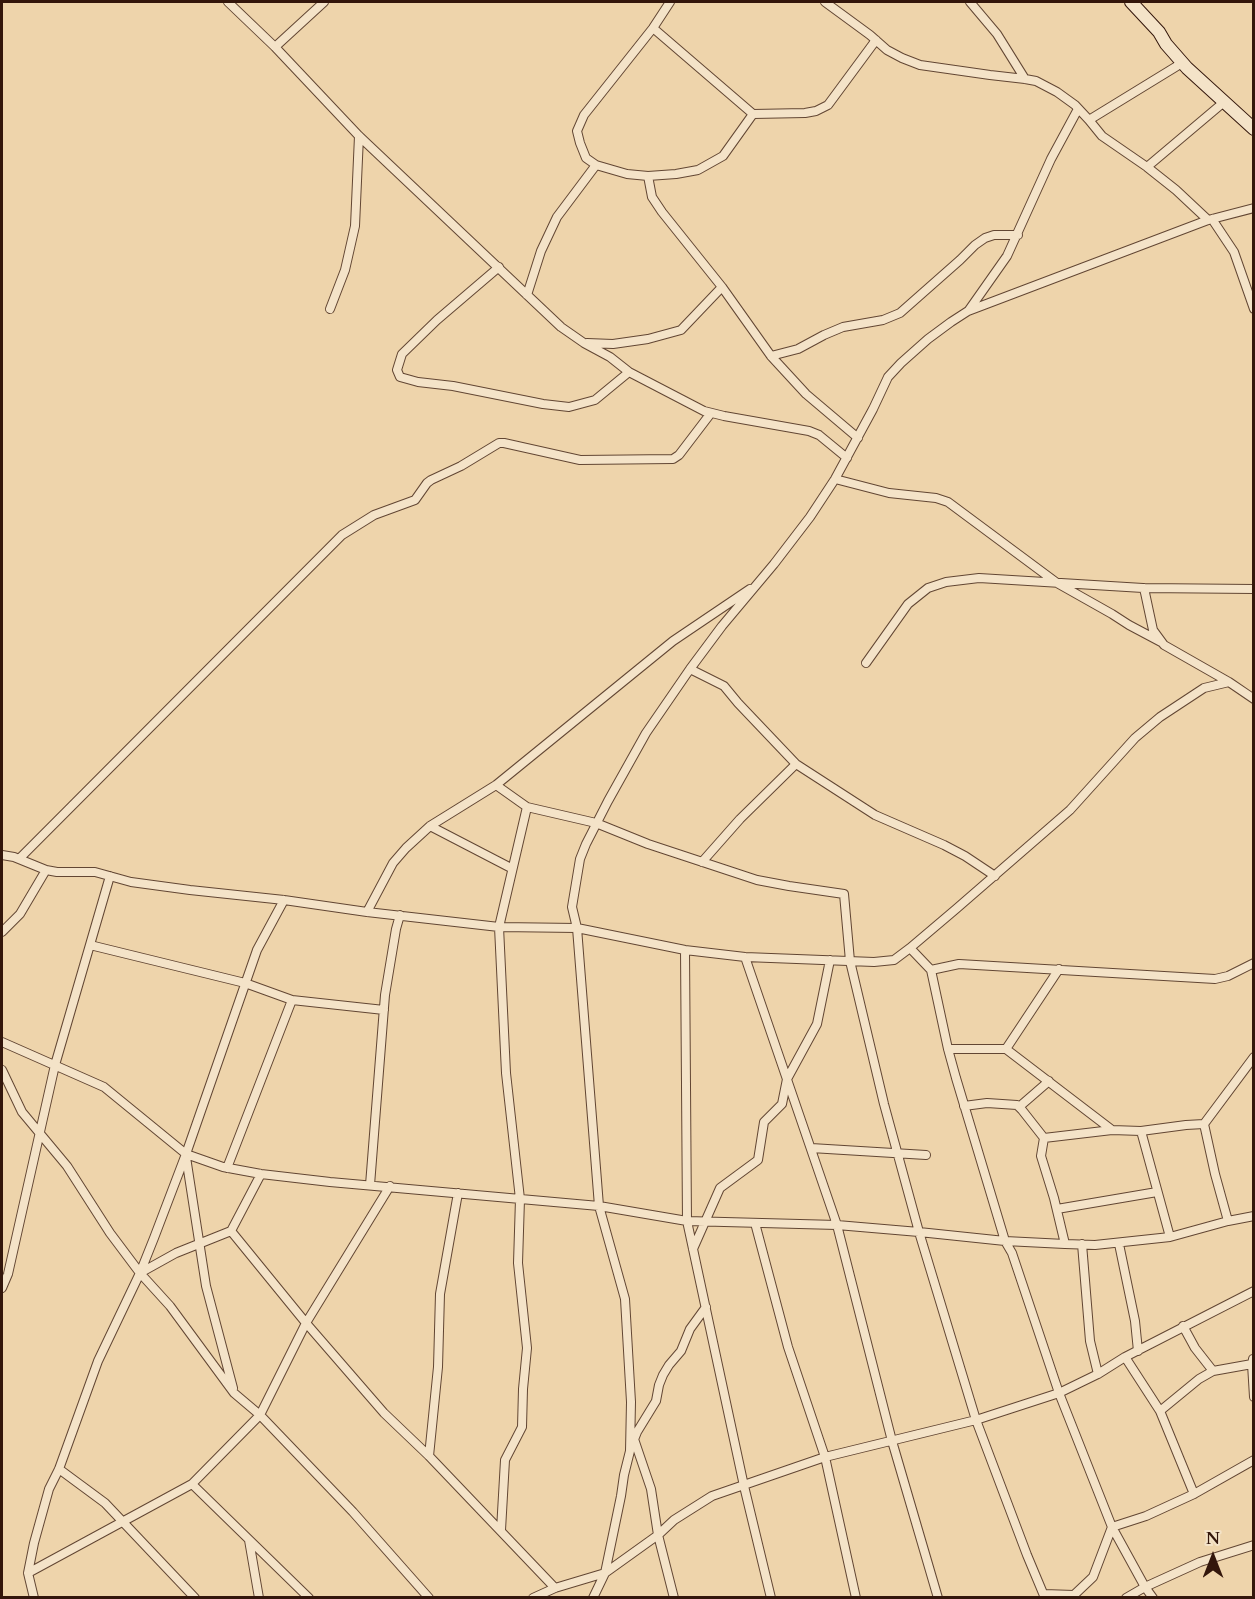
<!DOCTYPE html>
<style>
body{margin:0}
#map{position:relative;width:1255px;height:1599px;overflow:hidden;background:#eed4ab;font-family:Cardo,serif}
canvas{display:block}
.frame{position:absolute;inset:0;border:3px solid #33160b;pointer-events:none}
.north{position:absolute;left:1183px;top:1527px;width:60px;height:60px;-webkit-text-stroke:4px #f4e3c8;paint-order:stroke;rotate:0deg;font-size:16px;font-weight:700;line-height:24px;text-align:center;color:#33160b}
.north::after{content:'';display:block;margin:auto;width:21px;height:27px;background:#33160b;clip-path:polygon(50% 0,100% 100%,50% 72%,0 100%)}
</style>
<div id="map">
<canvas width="1255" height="1599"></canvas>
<div class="frame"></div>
<div class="north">N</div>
</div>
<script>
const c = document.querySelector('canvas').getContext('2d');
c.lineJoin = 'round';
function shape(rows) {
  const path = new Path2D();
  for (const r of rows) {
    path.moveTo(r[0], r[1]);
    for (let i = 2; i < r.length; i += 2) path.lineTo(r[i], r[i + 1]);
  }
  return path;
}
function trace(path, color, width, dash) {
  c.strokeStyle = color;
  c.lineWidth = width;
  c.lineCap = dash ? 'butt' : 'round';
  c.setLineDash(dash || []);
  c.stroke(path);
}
const street = shape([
 [228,2,275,47,359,136,561,327,584,343,610,357,629,372,704,411,724,416,809,431,819,435,847,458],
 [670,2,653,28,584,115,577,131,580,143,586,158,596,165,627,174,648,176,676,174,698,170,723,156,753,114],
 [825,2,870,35,887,50,902,58,920,65,990,75,1025,79,1036,81,1057,92,1075,105,1089,120,1102,136,1147,167,1176,190,1208,220],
 [970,2,997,34,1025,79],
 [653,28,753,114,805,113,816,111,828,105,876,40],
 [275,47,324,2],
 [1089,120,1182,63],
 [1147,167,1224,102],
 [648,176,652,197,662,212,722,287,771,356,806,394,858,438],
 [1212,219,1234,252,1254,309],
 [499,267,437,320,402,354,397,370,400,377,418,382,453,386,543,404,569,407,595,400,629,372],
 [527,295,541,251,557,217,596,165],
 [330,309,345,270,355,226,359,136],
 [969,310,1007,256,1051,159,1078,109],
 [587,343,613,344,648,339,681,330,722,287],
 [771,356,798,349,824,335,843,327,883,320,900,313,960,260,975,245,985,238,994,235,1018,235],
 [835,479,889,493,936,498,948,502,1057,583,1112,614,1129,625,1161,642],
 [1144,588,1153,630,1164,645,1229,682],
 [866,663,908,604,928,588,946,582,979,578,1143,588,1254,589],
 [690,669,724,686,738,703,796,764,875,815,944,845,965,856,995,876],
 [496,785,527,807,596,823,648,844,757,880,789,886,844,894,850,961,884,1104,919,1232,976,1420,1027,1555,1045,1598],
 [430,826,511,868],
 [2,855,14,857,46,870,57,872,95,872,131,882,190,890,284,900,367,912,499,927,577,928,685,950,745,957,874,962,894,960,910,948,956,909,1070,810,1135,738,1160,717,1204,688,1229,682,1254,699],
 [19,859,342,535,374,515,415,500,427,483,431,480,461,466,499,443,504,443,580,460,673,459,679,455,711,413],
 [702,862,740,819,796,764],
 [367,912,393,863,406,848,430,826,496,785,673,641,750,589],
 [2,932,20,914,46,870],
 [90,945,245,983,292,1000],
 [910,948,931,970,948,1049,956,1078,1005,1241,1012,1253,1059,1393,1112,1527,1145,1587,1153,1598],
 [685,950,687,1221,744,1486,771,1598],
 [745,957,837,1225,892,1441,938,1598],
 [931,970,959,964,1215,979,1228,976,1254,963],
 [2,1042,104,1087,186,1154,223,1167,261,1174,330,1182,599,1206,687,1221,837,1225,919,1232,1005,1241,1065,1244,1095,1245,1170,1237,1228,1221,1254,1216],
 [948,1049,1006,1049,1112,1130],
 [1006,1049,1059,969],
 [2,1070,22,1112,67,1166,110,1233,140,1273,170,1306,234,1393,260,1415,353,1512,429,1598],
 [964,1106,987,1103,1017,1105,1022,1110,1044,1138,1041,1156,1054,1198,1065,1244],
 [1019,1107,1049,1081],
 [1204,1124,1215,1174,1228,1221],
 [1141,1131,1170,1237],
 [1044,1138,1112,1130,1141,1131,1186,1125,1204,1124,1254,1057],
 [811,1148,926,1155],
 [186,1157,206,1286,233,1388],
 [227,1168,292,1000,384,1010],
 [370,1185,385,995,396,929,400,915],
 [1057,1209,1157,1192],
 [755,1223,788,1347,825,1457,856,1598],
 [231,1231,306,1323,384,1413,429,1456,555,1588],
 [1082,1244,1090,1341,1098,1374],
 [1119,1244,1135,1321,1138,1351],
 [693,1249,720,1188,758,1160,764,1122,782,1104,787,1079,817,1024,830,960],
 [140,1273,176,1253,231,1231,261,1174],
 [2,1288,8,1274,55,1065,110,876],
 [1183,1326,1195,1348,1213,1371],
 [1125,1357,1160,1411,1194,1494],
 [1253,1359,1252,1364,1254,1397],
 [1160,1411,1199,1379,1213,1371,1252,1364],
 [634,1439,651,1489,658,1535,674,1598],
 [633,1442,637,1432,656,1401,659,1385,663,1375,669,1365,681,1351,690,1329,706,1307],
 [429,1456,438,1367,440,1294,458,1193],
 [59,1469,105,1503,195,1598],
 [192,1484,309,1598],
 [501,1530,505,1460,522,1427,523,1389,527,1348,518,1263,520,1199,506,1073,499,927,527,807],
 [249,1540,259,1598],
 [28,1573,192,1484,260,1415,306,1323,390,1186],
 [1044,1594,1074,1595,1093,1577,1112,1527,1146,1516,1194,1494,1254,1460],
 [34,1598,28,1573,34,1543,49,1489,59,1469,98,1361,140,1273,154,1238,186,1154,257,950,284,900],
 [533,1598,555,1588,605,1573,658,1535,674,1520,712,1496,825,1457,976,1420,1059,1393,1098,1374,1125,1357,1254,1291],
 [593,1598,605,1573,621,1496,624,1475,630,1451,631,1402,625,1299,599,1206,577,928,572,907,580,859,586,844,608,801,646,733,690,669,722,626,774,564,810,517,835,479,873,409,888,377,901,363,928,339,951,322,968,311,1208,220,1254,208],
 [1126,1598,1145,1587,1200,1562,1254,1545]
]);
const secondary = shape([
 [1131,2,1159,32,1166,44,1187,68,1254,129]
]);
trace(street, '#624633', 10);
trace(secondary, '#33160b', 14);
trace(street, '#f4e3c8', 8);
trace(secondary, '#f4e3c8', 12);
</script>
